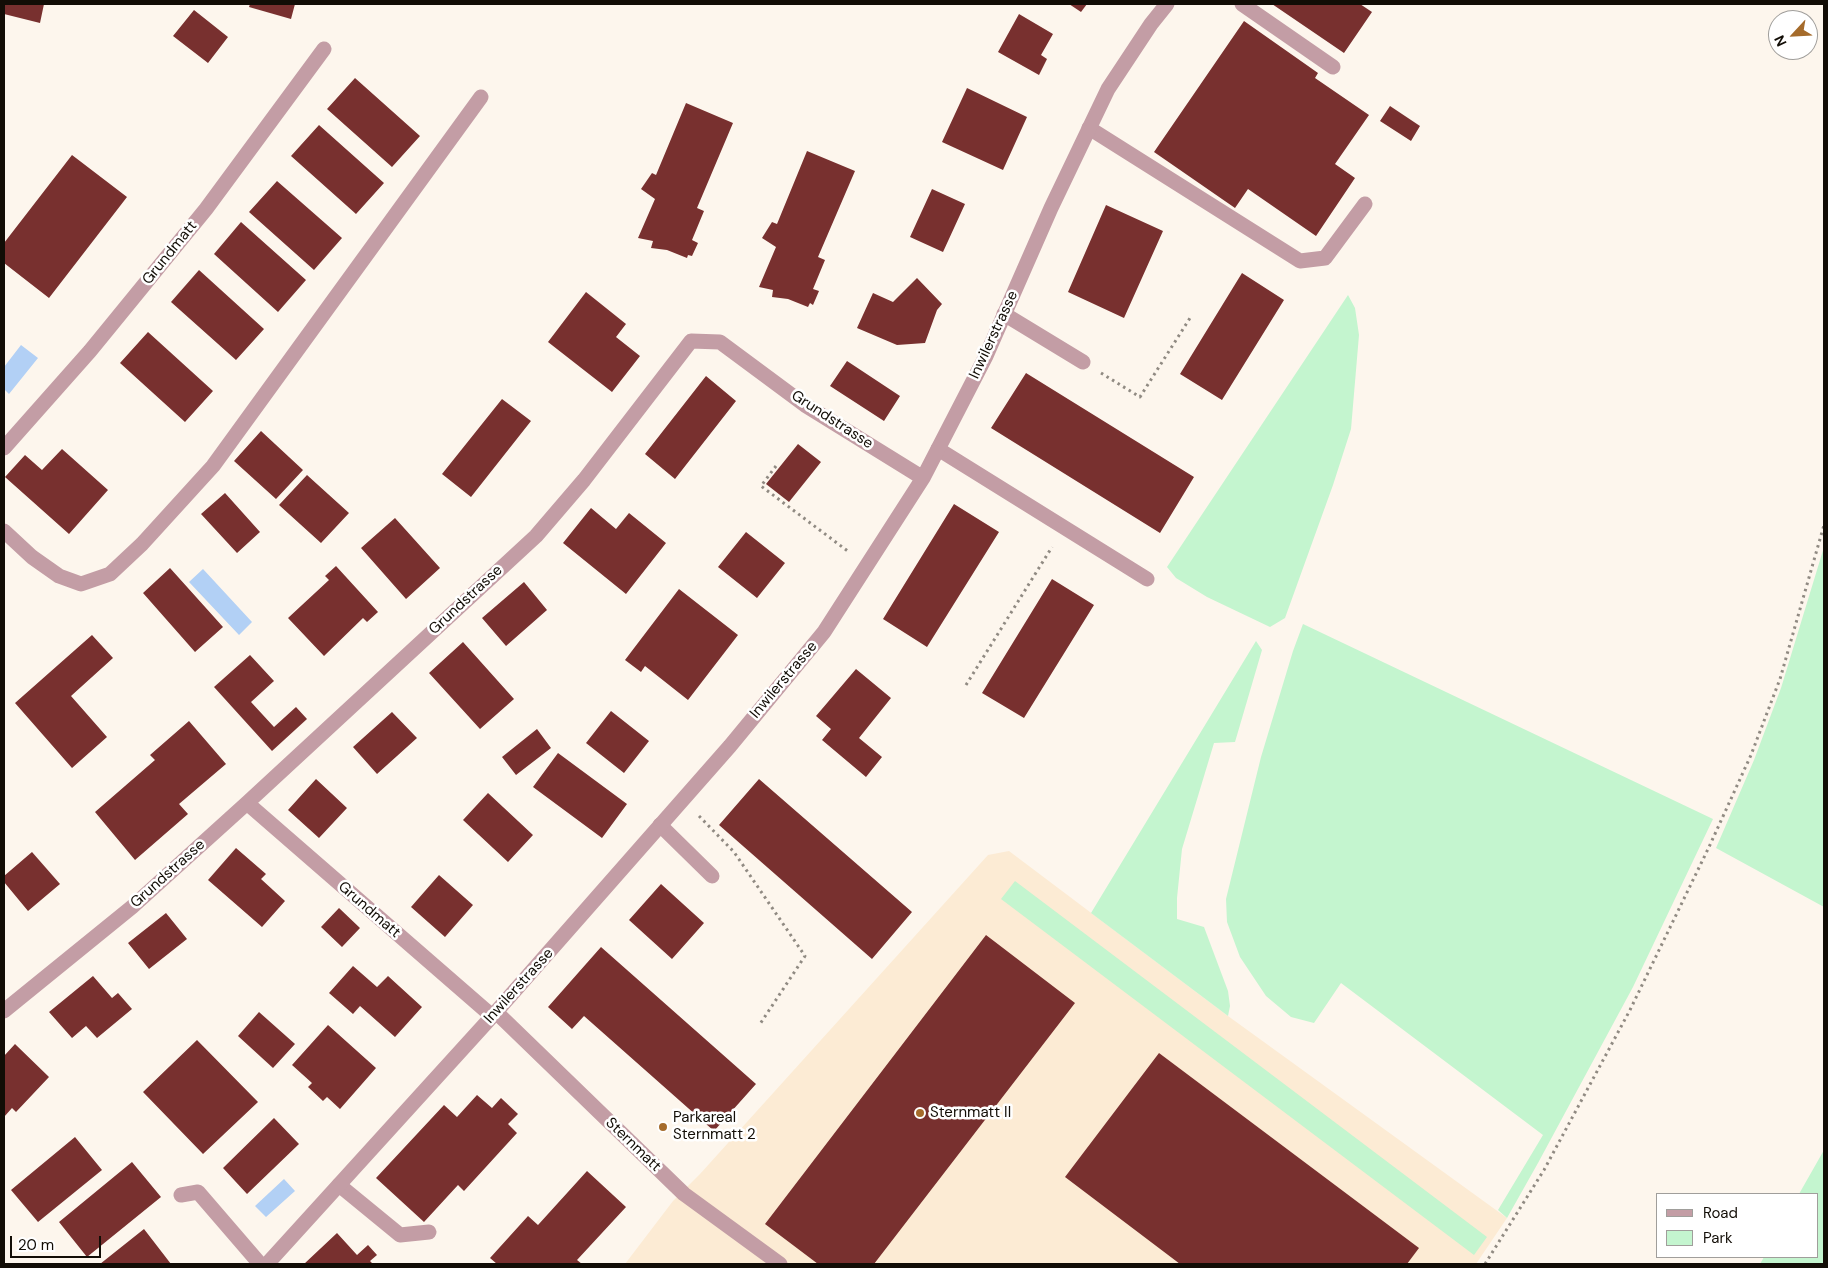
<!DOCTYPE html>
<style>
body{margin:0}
#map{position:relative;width:1828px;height:1268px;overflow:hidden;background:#fdf6ed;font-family:"DM Sans",sans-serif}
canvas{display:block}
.frame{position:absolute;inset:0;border:5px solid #120d06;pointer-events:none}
.legend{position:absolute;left:1656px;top:1193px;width:162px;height:65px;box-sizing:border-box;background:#fff;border:1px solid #a09e9b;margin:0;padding:6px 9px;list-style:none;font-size:15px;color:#120d06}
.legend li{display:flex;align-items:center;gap:10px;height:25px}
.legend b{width:25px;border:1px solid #a09e9b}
.north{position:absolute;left:1768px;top:10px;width:50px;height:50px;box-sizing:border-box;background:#fff;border:1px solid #a09e9b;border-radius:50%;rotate:245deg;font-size:14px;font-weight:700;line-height:20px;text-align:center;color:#120d06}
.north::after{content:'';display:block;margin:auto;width:18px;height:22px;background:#a56b2b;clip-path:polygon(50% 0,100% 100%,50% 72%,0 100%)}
.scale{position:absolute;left:10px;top:1236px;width:91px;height:22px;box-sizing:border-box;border:2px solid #120d06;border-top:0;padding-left:6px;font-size:15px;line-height:18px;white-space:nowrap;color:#120d06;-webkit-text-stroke:4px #fff;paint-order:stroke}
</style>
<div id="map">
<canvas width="1828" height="1268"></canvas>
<div class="frame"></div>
<ul class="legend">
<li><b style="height:6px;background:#c39da5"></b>Road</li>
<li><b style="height:14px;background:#c4f5cf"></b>Park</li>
</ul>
<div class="north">N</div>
<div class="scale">20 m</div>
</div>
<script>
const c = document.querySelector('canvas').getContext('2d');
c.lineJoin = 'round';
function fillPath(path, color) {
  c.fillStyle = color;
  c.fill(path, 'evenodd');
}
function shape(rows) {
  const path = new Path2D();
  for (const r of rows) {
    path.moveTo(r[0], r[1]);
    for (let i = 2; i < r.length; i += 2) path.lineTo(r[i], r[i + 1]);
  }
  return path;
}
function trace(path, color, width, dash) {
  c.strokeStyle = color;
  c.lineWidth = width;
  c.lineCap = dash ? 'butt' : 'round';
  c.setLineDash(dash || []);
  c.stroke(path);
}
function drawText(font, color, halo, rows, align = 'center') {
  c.font = font + ' "DM Sans",sans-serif';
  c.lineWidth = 5;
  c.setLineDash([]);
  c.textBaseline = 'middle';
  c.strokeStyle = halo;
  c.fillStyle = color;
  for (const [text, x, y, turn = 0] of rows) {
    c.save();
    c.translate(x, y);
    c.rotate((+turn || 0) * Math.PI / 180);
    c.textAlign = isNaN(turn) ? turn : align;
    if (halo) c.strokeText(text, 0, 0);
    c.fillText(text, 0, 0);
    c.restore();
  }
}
fillPath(shape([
 [1009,851,1228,1016,1507,1218,1476,1264,625,1264,673,1201,700,1174,988,855]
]), '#fcebd4');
fillPath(shape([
 [1348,295,1355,308,1359,335,1351,429,1333,485,1285,618,1270,627,1207,597,1176,578,1167,567],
 [1824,547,1824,907,1716,848,1754,760,1781,688],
 [1303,624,1713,819,1633,987,1538,1163,1507,1218,1498,1210,1543,1135,1341,983,1314,1023,1291,1017,1266,996,1240,957,1227,922,1226,899,1261,757,1293,651],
 [1256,641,1262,650,1235,742,1214,743,1182,849,1177,898,1177,919,1204,927,1228,991,1230,1006,1228,1016,1091,913],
 [1015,881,1487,1237,1474,1255,1001,899],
 [1824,1150,1824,1264,1760,1264,1764,1257,1817,1257,1817,1194,1799,1194]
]), '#c4f5cf');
fillPath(shape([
 [21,345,38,358,9,394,4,389,4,367],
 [203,569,252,622,239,635,189,582],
 [284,1179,295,1191,266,1217,255,1206]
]), '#b2d0f5');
fillPath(shape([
 [4,4,44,4,40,23,4,14],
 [250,4,295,4,291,19,249,7],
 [1069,4,1087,4,1081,12],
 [1272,4,1360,4,1372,12,1344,53],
 [194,10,228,37,208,63,173,36],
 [1019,14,1053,34,1041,55,1047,59,1039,75,998,52],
 [1244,21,1318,73,1315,78,1369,115,1335,164,1355,178,1316,236,1248,189,1235,208,1154,152],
 [355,78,420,136,392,167,327,109],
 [967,88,1027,117,1003,170,942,142],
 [686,103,733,123,697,208,704,211,692,240,698,243,692,256,688,255,687,258,667,250,651,248,653,241,638,238,655,199,641,189,652,173,656,175],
 [1390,106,1420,126,1411,141,1380,121],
 [319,125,384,183,356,214,291,156],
 [807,151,855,171,818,257,825,260,813,289,819,291,813,305,810,303,808,307,788,299,772,297,773,290,759,287,776,247,762,238,772,222,777,224],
 [72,155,127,197,49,298,4,263,4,243],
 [277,181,342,238,314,270,249,212],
 [932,189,965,204,943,252,910,237],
 [1106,205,1163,231,1124,318,1068,292],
 [241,222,306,280,278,312,214,254],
 [199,270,264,329,236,360,171,302],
 [1242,273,1284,300,1222,400,1180,374],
 [917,278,942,304,937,310,925,343,897,345,857,328,873,293,893,302],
 [586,292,626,324,616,337,640,356,612,392,548,342],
 [148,332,213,391,185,422,120,363],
 [847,361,900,396,884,421,830,386],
 [1026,373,1194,477,1160,533,991,428],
 [706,376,736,401,675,479,645,454],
 [502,399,531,421,471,497,442,474],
 [261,431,303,470,276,499,234,461],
 [798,444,821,462,789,502,766,484],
 [62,449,108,490,69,534,5,477,25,455,42,470],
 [307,475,349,513,321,543,279,505],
 [225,493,260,532,237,553,201,514],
 [954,504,999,532,927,647,883,619],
 [591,508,616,529,629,513,666,543,626,594,563,543],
 [395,518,440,568,406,599,361,548],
 [746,532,785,563,757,598,718,567],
 [336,566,378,612,367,622,363,618,324,656,288,618,329,580,325,576],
 [170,568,223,627,195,652,143,593],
 [1052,579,1094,605,1024,718,982,693],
 [524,582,547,610,506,646,482,618],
 [679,589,738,635,688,700,645,666,641,672,625,660],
 [92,635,113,658,71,696,107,737,72,768,15,703],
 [463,642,514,699,480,729,429,673],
 [250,655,274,681,251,702,274,727,296,707,307,719,272,751,214,687],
 [856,669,891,698,859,738,882,757,866,777,822,740,831,729,816,716],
 [611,711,649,741,624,773,586,743],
 [392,712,417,738,377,774,353,747],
 [189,721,226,764,179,804,188,814,135,860,95,812,155,760,150,755],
 [537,729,551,748,516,775,502,757],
 [558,753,627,804,602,838,533,787],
 [316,779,347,808,319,838,288,810],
 [759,779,912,912,872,959,719,825],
 [488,793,533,835,508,862,463,820],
 [236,848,266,874,261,879,285,901,262,927,208,880],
 [32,852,60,884,28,911,4,882,4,876],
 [439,875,473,905,445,937,411,907],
 [661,884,704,923,672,959,629,920],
 [339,908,360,928,342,947,321,927],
 [166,913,187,939,149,969,128,943],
 [986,935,1075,1003,874,1264,818,1264,765,1224],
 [601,947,756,1084,714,1131,584,1016,572,1029,548,1007],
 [353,966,377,987,388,976,422,1007,395,1037,360,1006,353,1014,329,993],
 [93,976,112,998,118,993,132,1009,97,1038,86,1026,72,1038,49,1012],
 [259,1012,295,1044,273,1068,238,1036],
 [328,1025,376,1068,340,1109,327,1097,323,1101,308,1087,312,1083,292,1065],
 [197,1040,258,1102,203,1154,143,1092],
 [15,1044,49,1077,16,1112,12,1108,4,1117,4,1056],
 [1159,1053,1419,1248,1407,1264,1180,1264,1065,1177],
 [477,1095,492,1108,501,1098,518,1114,508,1124,517,1133,464,1191,458,1185,424,1222,376,1178,444,1105,457,1117],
 [274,1118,299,1144,247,1194,223,1168],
 [75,1137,102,1170,38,1222,11,1190],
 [132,1162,161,1197,87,1257,59,1222],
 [587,1171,626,1207,577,1260,582,1264,497,1264,490,1258,528,1216,538,1225],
 [144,1229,171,1264,100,1264],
 [337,1233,357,1255,368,1245,377,1255,370,1261,373,1264,304,1264]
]), '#78302f');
trace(shape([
 [1101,373,1140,397,1190,318],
 [776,466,761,486,849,552],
 [966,685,1052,547],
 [699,816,734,852,805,956,760,1024],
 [1485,1264,1544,1170,1630,1010,1709,847,1751,755,1780,679,1824,525]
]), '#908a82', 3, [2.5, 4]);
trace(shape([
 [1242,4,1333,67],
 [1089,128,1300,261,1325,258,1365,204],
 [1004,314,1083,362],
 [4,448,90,351,206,209,324,49],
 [938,449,1147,579],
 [4,531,32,557,59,576,81,584,110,574,142,544,213,466,481,97],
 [660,825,712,876],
 [339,1185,400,1235,429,1232],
 [181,1195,198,1192,260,1264]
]), '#c39da5', 15);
trace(shape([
 [247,803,492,1016],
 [4,1011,132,907,247,803,536,536,584,480,691,341,720,342,805,405,923,478],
 [496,1012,684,1194,780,1264],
 [267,1264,496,1012,730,746,824,632,923,478,986,356,1051,208,1108,89,1151,24,1167,4]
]), '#c39da5', 15);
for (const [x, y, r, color] of [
 [920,1113,5,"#a56b2b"],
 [663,1127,5,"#a56b2b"]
]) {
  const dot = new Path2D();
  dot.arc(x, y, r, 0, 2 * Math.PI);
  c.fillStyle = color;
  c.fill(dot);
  trace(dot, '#fff', 2);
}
drawText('15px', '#120d06', '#fff', [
 ["Grundmatt",170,253,-51],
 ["Inwilerstrasse",994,335,-65],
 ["Grundstrasse",832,420,33],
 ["Grundstrasse",466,600,-43],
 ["Inwilerstrasse",784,680,-50],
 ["Grundstrasse",168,874,-42],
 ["Grundmatt",369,910,41],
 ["Inwilerstrasse",519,986,-48],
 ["Sternmatt",633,1145,44]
]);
drawText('15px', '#120d06', '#fff', [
 ["Sternmatt II",930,1113],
 ["Parkareal",673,1118],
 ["Sternmatt 2",673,1135]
], 'left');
</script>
